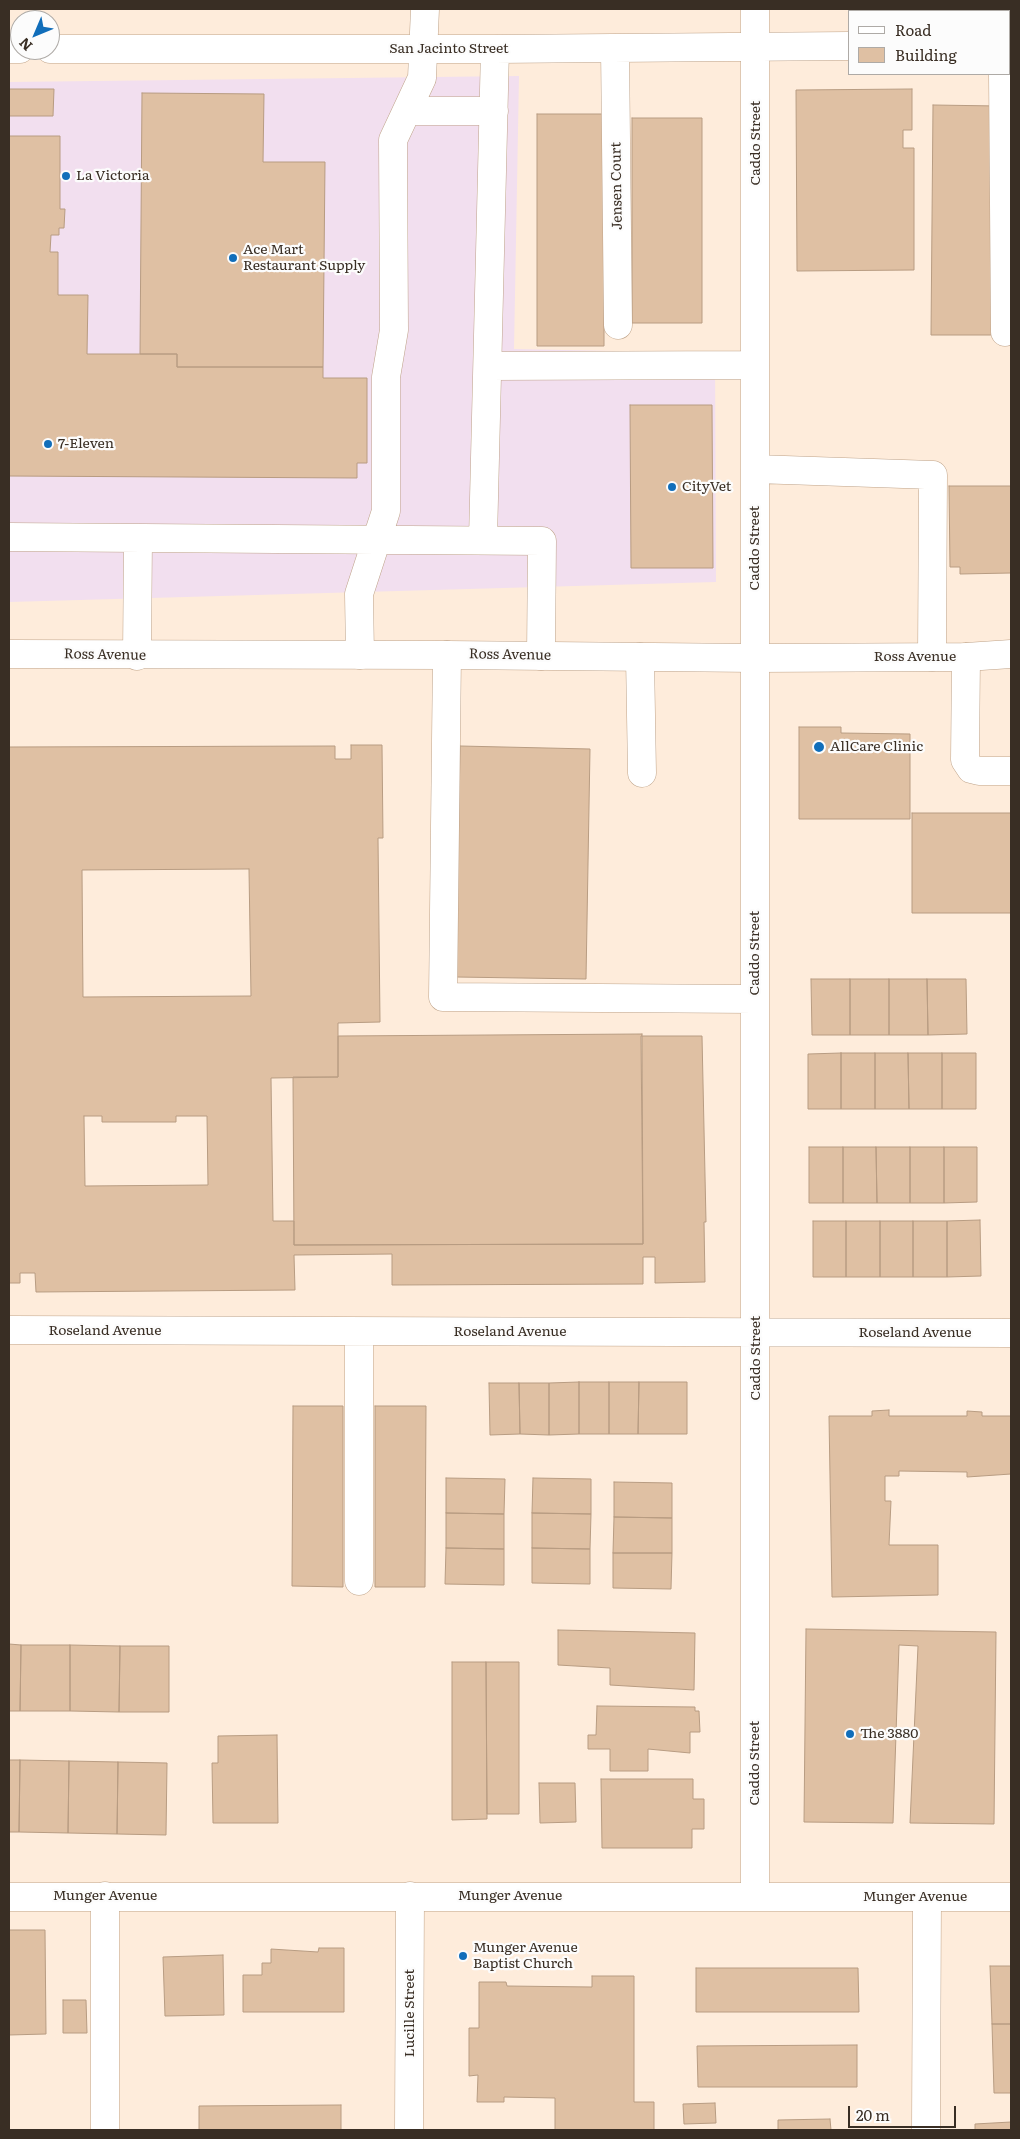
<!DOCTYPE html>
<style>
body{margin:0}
#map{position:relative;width:1020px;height:2139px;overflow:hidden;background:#feecdb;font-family:Literata,serif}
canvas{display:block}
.frame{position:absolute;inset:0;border:10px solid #392e24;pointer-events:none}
.legend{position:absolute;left:848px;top:10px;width:162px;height:65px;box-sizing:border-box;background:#fcfcfc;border:1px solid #aeaaa6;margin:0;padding:6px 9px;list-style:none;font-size:15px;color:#392e24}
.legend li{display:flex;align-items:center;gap:10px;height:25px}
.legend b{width:25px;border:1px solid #aeaaa6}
.north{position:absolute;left:10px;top:10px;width:50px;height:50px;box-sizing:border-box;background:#fcfcfc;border:1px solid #aeaaa6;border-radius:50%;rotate:225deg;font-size:14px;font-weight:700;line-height:20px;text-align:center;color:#392e24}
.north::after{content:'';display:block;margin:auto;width:18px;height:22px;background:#116eba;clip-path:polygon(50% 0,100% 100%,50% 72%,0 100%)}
.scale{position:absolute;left:848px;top:2106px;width:108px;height:22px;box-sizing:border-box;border:2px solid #392e24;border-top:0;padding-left:6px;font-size:15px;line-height:18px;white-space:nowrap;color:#392e24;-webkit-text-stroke:4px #fcfcfc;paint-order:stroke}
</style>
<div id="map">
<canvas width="1020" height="2139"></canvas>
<div class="frame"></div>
<ul class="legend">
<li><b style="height:6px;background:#fff"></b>Road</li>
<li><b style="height:14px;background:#dfc0a3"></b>Building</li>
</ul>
<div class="north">N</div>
<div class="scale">20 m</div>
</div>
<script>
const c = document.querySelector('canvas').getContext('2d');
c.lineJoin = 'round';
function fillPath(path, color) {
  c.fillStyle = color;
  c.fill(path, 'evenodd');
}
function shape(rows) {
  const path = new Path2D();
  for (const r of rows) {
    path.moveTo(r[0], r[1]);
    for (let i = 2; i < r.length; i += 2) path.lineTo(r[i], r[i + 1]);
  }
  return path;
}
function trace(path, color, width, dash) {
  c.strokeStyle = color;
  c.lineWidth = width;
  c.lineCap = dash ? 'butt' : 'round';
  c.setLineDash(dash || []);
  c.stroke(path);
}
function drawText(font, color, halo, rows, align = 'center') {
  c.font = font + ' Literata,serif';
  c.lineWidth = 4.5;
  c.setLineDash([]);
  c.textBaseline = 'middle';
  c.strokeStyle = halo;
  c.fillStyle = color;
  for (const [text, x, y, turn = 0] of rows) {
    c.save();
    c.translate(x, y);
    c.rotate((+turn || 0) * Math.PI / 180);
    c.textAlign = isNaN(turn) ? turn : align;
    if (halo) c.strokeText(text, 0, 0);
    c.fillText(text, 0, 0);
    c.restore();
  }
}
fillPath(shape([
 [519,76,514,349,715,353,716,582,9,602,9,82]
]), '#f2dfef');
const building = shape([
 [9,89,54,89,53,116,9,116,9,89],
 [912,89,912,130,903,130,903,148,914,148,914,270,797,271,796,90,912,89],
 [142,93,264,94,263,162,325,162,323,367,177,367,177,354,140,354,142,93],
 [933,105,998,106,995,335,931,335,933,105],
 [537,114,604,114,604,346,537,346,537,114],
 [632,118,702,118,702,323,632,323,632,118],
 [9,136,60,136,60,209,65,209,64,228,59,228,59,235,51,235,50,252,58,252,58,295,88,295,87,354,177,354,177,367,323,367,323,378,367,378,367,463,357,463,357,478,9,476,9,136],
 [630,405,712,405,713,568,631,568,630,405],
 [949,486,1011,486,1011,573,960,574,960,567,950,567,949,486],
 [799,727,841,727,841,733,910,734,910,819,799,819,799,727],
 [351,745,382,745,383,838,378,838,380,1022,338,1023,338,1077,271,1078,273,1221,294,1221,294,1245,643,1244,641,1036,702,1036,706,1222,704,1222,705,1282,655,1283,655,1257,643,1257,643,1284,392,1285,392,1254,294,1255,295,1290,36,1292,35,1273,20,1273,20,1283,9,1283,9,747,335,746,335,759,351,759,351,745],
 [249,869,251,996,83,997,82,870,249,869],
 [84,1116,102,1116,102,1122,176,1122,176,1116,207,1116,208,1185,85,1186,84,1116],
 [460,746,590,749,586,979,456,977,460,746],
 [912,813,1011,813,1011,913,912,913,912,813],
 [811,979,850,979,850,1035,812,1035,811,979],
 [850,979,889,979,889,1035,850,1035,850,979],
 [889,979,927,979,928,1035,889,1035,889,979],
 [927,979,966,979,967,1034,928,1035,927,979],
 [642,1034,643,1244,294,1245,293,1077,338,1077,338,1036,642,1034],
 [841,1053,841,1109,808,1109,808,1054,841,1053],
 [841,1053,875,1053,875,1109,841,1109,841,1053],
 [875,1053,908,1053,909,1109,875,1109,875,1053],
 [908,1053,942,1053,942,1109,909,1109,908,1053],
 [942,1053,976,1053,976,1109,942,1109,942,1053],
 [809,1147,843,1147,843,1203,809,1203,809,1147],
 [843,1147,876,1147,877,1203,843,1203,843,1147],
 [876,1147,910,1147,910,1203,877,1203,876,1147],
 [910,1147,944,1147,944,1203,910,1203,910,1147],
 [944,1147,977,1147,977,1202,944,1203,944,1147],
 [980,1220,981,1276,947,1277,947,1221,980,1220],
 [813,1221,846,1221,846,1277,813,1277,813,1221],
 [846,1221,880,1221,880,1277,846,1277,846,1221],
 [880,1221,913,1221,913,1277,880,1277,880,1221],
 [913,1221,947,1221,947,1277,913,1277,913,1221],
 [579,1382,579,1434,549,1435,549,1383,579,1382],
 [579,1382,609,1382,609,1434,579,1434,579,1382],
 [609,1382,639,1382,638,1434,609,1434,609,1382],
 [639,1382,687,1382,687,1434,638,1434,639,1382],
 [489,1383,519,1383,520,1434,490,1435,489,1383],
 [519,1383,549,1383,549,1435,520,1434,519,1383],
 [293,1406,343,1406,343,1587,292,1586,293,1406],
 [375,1406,426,1406,425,1587,375,1587,375,1406],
 [889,1410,889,1416,967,1416,967,1411,982,1412,982,1416,1011,1416,1011,1474,967,1477,967,1472,899,1471,899,1476,885,1476,885,1501,891,1501,889,1545,938,1545,938,1595,832,1597,829,1416,872,1416,872,1411,889,1410],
 [446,1478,505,1479,504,1514,446,1513,446,1478],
 [533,1478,591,1479,591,1514,532,1513,533,1478],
 [614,1482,672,1483,672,1518,614,1517,614,1482],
 [446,1513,504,1514,504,1549,446,1548,446,1513],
 [532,1513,591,1514,590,1549,532,1548,532,1513],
 [614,1517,672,1518,672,1553,613,1553,614,1517],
 [446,1548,504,1549,504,1585,445,1584,446,1548],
 [532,1548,590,1549,590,1584,532,1583,532,1548],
 [613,1553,672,1553,671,1589,613,1588,613,1553],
 [806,1629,996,1632,994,1824,910,1823,918,1646,899,1645,893,1823,804,1822,806,1629],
 [558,1630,695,1633,694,1690,610,1685,610,1668,558,1665,558,1630],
 [9,1644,21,1645,20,1711,9,1711,9,1644],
 [21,1645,70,1645,70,1711,20,1711,21,1645],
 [70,1645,120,1646,119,1712,70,1711,70,1645],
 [120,1646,169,1646,169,1712,119,1712,120,1646],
 [452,1662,486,1662,487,1819,452,1820,452,1662],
 [486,1662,519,1662,519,1814,487,1814,486,1662],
 [597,1706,695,1707,695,1711,699,1711,700,1732,690,1732,690,1753,648,1749,648,1771,610,1771,610,1749,588,1749,588,1735,596,1735,597,1706],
 [277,1735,278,1823,213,1823,212,1763,218,1763,218,1736,277,1735],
 [9,1760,20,1760,19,1832,9,1832,9,1760],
 [20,1760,69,1761,68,1833,19,1832,20,1760],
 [69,1761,118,1762,117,1834,68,1833,69,1761],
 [118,1762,167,1763,166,1835,117,1834,118,1762],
 [601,1779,693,1779,693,1799,704,1799,704,1829,692,1829,692,1848,602,1848,601,1779],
 [539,1783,575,1783,576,1822,540,1823,539,1783],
 [9,1930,45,1930,46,2034,9,2035,9,1930],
 [319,1948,344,1948,344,2012,243,2012,243,1975,262,1975,262,1963,271,1963,271,1949,318,1952,319,1948],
 [223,1955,224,2015,165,2016,163,1957,223,1955],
 [990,1966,1011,1966,1011,2024,992,2024,990,1966],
 [696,1968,858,1968,859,2012,696,2012,696,1968],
 [592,1976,634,1976,634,2102,654,2102,654,2130,555,2130,555,2098,504,2097,504,2102,477,2102,478,2075,469,2076,469,2028,479,2028,479,1982,506,1982,507,1986,592,1987,592,1976],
 [63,2000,86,2000,87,2033,63,2033,63,2000],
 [992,2024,1011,2024,1011,2093,994,2093,992,2024],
 [857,2045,857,2087,698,2087,697,2046,857,2045],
 [715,2103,716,2123,684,2124,683,2104,715,2103],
 [341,2105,341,2130,199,2130,199,2106,341,2105],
 [830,2119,831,2130,778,2130,778,2120,830,2119],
 [1011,2122,1011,2130,975,2130,975,2124,1011,2122]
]);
fillPath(building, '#dfc0a3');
trace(building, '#b89c82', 1);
const minor = shape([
 [755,9,755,1897],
 [1009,47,1011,47],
 [615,48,618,325],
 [9,49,20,49],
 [50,49,495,49,849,46],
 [1003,74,1005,332],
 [407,111,494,111],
 [488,366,755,365],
 [755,469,933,475,932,657],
 [9,537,542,541,541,656],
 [483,539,495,49],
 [360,655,359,594,386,511,386,377,394,330,393,140,422,78,425,9],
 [447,655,443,997,754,999],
 [137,656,138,538],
 [640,657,642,773],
 [966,657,965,760,971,769,979,771,1011,771],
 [9,1330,1011,1333],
 [359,1581,359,1332],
 [9,1897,1011,1897],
 [105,2130,105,1896],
 [409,2130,410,1896],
 [926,2130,927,1897]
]);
const major = shape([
 [9,654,447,655,755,658,966,657,1011,654]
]);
trace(minor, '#bfa389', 29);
trace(major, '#bfa389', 29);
trace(minor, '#fff', 28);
trace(major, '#fff', 28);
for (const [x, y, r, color] of [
 [66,176,5,"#116eba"],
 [233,258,5,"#116eba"],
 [48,444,5,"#116eba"],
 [672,487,5,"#116eba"],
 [819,747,6,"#116eba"],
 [850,1734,5,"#116eba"],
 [463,1956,5,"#116eba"]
]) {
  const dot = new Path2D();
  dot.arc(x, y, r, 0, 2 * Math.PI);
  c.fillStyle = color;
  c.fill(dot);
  trace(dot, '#fcfcfc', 2);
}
drawText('14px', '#392e24', '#fcfcfc', [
 ["San Jacinto Street",449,49],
 ["Caddo Street",756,143,-90],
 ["Jensen Court",617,186,-91],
 ["Caddo Street",755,548,-90],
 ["Ross Avenue",105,655,1],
 ["Ross Avenue",510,655,1],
 ["Ross Avenue",915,657],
 ["Caddo Street",755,953,-90],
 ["Roseland Avenue",105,1331],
 ["Roseland Avenue",510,1332],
 ["Roseland Avenue",915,1333],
 ["Caddo Street",756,1358,-90],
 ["Caddo Street",755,1763,-90],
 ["Munger Avenue",105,1896],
 ["Munger Avenue",510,1896],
 ["Munger Avenue",915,1897],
 ["Lucille Street",410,2013,-90]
]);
drawText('14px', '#392e24', '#fcfcfc', [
 ["La Victoria",76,176],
 ["Ace Mart",243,250],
 ["Restaurant Supply",243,266],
 ["7-Eleven",58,444],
 ["CityVet",682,487],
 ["AllCare Clinic",830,747],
 ["The 3880",860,1734],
 ["Munger Avenue",473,1948],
 ["Baptist Church",473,1964]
], 'left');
</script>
